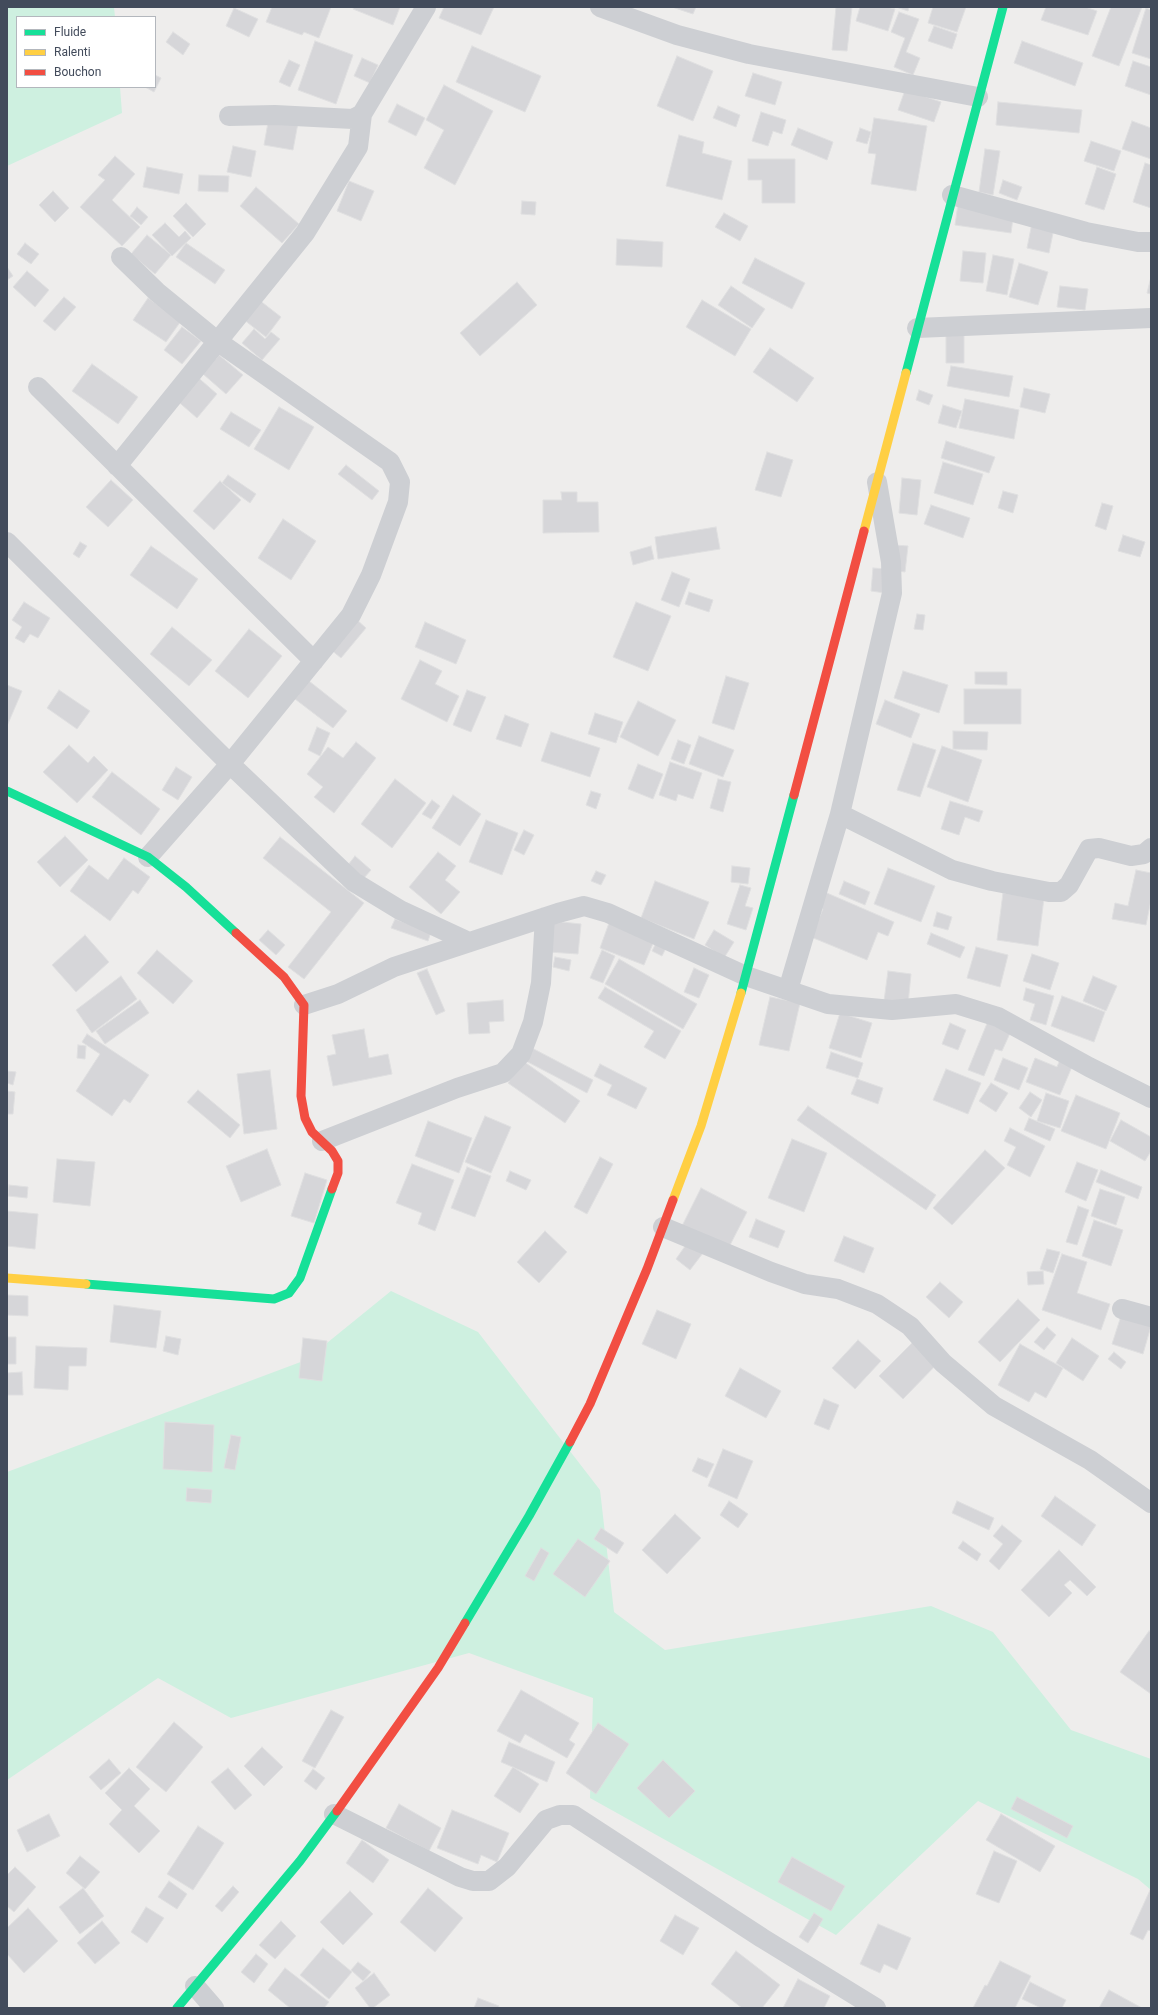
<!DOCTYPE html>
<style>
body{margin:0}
#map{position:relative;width:1158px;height:2015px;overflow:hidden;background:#eeedec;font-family:Roboto,sans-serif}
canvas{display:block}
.frame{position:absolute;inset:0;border:8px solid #424b5b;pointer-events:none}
.legend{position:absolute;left:16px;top:16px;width:140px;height:72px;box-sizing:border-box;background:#fff;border:1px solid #b3b7bd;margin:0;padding:5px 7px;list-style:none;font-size:12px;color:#424b5b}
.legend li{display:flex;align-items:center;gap:8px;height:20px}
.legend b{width:20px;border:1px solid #b3b7bd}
</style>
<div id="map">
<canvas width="1158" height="2015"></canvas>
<div class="frame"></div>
<ul class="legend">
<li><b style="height:5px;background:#16e098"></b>Fluide</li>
<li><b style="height:5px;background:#ffcf43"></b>Ralenti</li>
<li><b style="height:5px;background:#f24e42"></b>Bouchon</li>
</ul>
</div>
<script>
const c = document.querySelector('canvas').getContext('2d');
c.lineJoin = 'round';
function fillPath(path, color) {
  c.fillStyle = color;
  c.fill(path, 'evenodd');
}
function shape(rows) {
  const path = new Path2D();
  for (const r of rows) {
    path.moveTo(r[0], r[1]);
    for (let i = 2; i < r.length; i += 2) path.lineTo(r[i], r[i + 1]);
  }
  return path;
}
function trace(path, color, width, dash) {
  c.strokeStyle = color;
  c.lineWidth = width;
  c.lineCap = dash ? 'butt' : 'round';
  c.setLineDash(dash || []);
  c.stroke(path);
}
fillPath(shape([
 [7,7,114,7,115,17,17,17,17,87,120,87,122,113,7,166],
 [391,1291,478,1332,600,1490,614,1612,665,1650,931,1606,993,1632,1071,1730,1151,1759,1151,1890,1138,1879,978,1801,836,1935,590,1798,593,1698,469,1653,231,1718,158,1678,7,1780,7,1472,306,1360]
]), '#cef0e0');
const building = shape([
 [272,7,331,7,319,38,304,32,302,35,266,22,272,7],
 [354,7,400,7,393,25,353,9,354,7],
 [444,7,494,7,481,35,439,18,444,7],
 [672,7,696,7,693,14,672,7],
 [836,7,852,7,847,51,832,50,836,7],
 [860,7,887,7,895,9,888,31,856,21,860,7],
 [896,7,909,7,908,11,896,7],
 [933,7,966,7,957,32,928,23,933,7],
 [1046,7,1085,7,1097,11,1088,35,1041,20,1046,7],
 [1111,7,1142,7,1119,66,1092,56,1111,7],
 [234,8,258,19,249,37,226,26,234,8],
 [1146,8,1151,10,1151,59,1132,53,1146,8],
 [899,12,919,19,906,52,920,58,913,75,894,67,905,38,891,32,899,12],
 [934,26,957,34,952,49,928,41,934,26],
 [173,32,190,44,183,55,166,42,173,32],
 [315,41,353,55,336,104,298,90,315,41],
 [1022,41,1083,63,1075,86,1014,63,1022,41],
 [472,46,541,76,525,112,456,82,472,46],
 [677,56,713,71,693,121,657,106,677,56],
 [362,58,378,65,370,83,354,76,362,58],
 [289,60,300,65,290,87,279,82,289,60],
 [1133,61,1151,67,1151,95,1125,86,1133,61],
 [753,73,782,82,775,105,745,96,753,73],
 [155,75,161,78,154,92,145,87,155,87,155,75],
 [444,85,493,111,455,185,424,168,444,130,426,120,444,85],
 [905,90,941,102,934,122,898,110,905,90],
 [998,102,1082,110,1079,133,996,125,998,102],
 [397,104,425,118,416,136,388,122,397,104],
 [718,106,740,115,736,127,713,118,718,106],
 [761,112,786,120,782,134,773,131,768,146,752,141,761,112],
 [269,117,298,123,293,150,264,145,269,117],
 [874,118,927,126,916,191,871,184,876,154,868,153,874,118],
 [1132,121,1151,128,1151,159,1122,149,1132,121],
 [798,128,833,142,827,160,791,145,798,128],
 [860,128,871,132,867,144,856,141,860,128],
 [679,135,704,142,702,153,732,161,722,200,666,186,679,135],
 [1091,141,1121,151,1114,171,1084,161,1091,141],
 [233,146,256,151,251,177,227,172,233,146],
 [985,149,1000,151,993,195,979,192,985,149],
 [115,156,135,174,112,200,140,227,122,246,80,207,105,180,98,175,115,156],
 [748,159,795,159,795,203,762,203,762,180,748,180,748,159],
 [1145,163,1151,165,1151,208,1133,202,1145,163],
 [147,167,183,174,179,194,143,187,147,167],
 [1097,167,1116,174,1104,210,1085,204,1097,167],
 [199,175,229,176,228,192,198,191,199,175],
 [1003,180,1022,187,1017,200,999,193,1003,180],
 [349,181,374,191,361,221,337,211,349,181],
 [256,187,299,224,282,243,240,206,256,187],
 [53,191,69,208,55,222,39,205,53,191],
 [522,201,536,202,535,215,521,214,522,201],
 [186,203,206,224,193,237,173,216,186,203],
 [958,204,1014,211,1011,233,955,225,958,204],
 [137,207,148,217,141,225,130,216,137,207],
 [724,213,748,226,740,241,715,227,724,213],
 [165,223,179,237,185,231,191,238,172,256,152,235,165,223],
 [1032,223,1054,228,1049,253,1027,248,1032,223],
 [147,235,171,255,155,274,131,254,147,235],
 [617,239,663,242,662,267,616,265,617,239],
 [25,243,39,254,31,264,17,254,25,243],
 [186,243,225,270,215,284,176,257,186,243],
 [963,251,986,253,983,283,960,281,963,251],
 [993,255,1014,259,1007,295,986,291,993,255],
 [755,258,805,283,792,309,742,283,755,258],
 [1019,263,1048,272,1038,305,1009,297,1019,263],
 [7,267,13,276,7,280,7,267],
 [27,271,49,290,35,307,13,287,27,271],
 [1151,277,1151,294,1147,293,1151,277],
 [517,282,537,305,480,356,460,333,517,282],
 [731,286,765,309,752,328,718,305,731,286],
 [1060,286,1088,289,1085,310,1057,307,1060,286],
 [249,292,281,317,266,337,234,312,249,292],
 [64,297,76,307,55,331,43,321,64,297],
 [148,298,181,321,166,342,133,320,148,298],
 [702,300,751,329,735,356,686,327,702,300],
 [182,327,201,341,182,364,164,350,182,327],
 [254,329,265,339,271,332,280,339,262,360,242,343,254,329],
 [946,331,964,331,964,363,946,363,946,331],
 [770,348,814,378,797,402,753,372,770,348],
 [219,355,243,375,226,394,203,374,219,355],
 [92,364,138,397,118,424,72,391,92,364],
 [951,366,1013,376,1009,397,947,386,951,366],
 [194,374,217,394,197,418,174,398,194,374],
 [1024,388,1050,394,1045,413,1020,407,1024,388],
 [919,390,933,395,929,405,916,400,919,390],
 [965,399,1019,410,1014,439,959,428,965,399],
 [943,405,962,411,956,428,938,423,943,405],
 [279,407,314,427,289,470,254,449,279,407],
 [231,412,261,430,249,447,220,429,231,412],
 [946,441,995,457,989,473,941,458,946,441],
 [767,452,793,460,781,497,755,490,767,452],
 [943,462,983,474,973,505,934,493,943,462],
 [346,465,379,491,372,500,338,474,346,465],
 [228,475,256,494,250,503,222,483,228,475],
 [902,478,921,480,917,515,899,513,902,478],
 [111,480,133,500,108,527,86,507,111,480],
 [220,481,241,500,214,530,193,511,220,481],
 [1003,491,1018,495,1013,513,998,508,1003,491],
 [561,492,577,492,577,502,598,502,599,532,543,533,543,500,562,500,561,492],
 [1102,503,1113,506,1106,530,1095,526,1102,503],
 [931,505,970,518,963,538,924,524,931,505],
 [283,519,316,541,291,580,258,558,283,519],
 [716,527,720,549,658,559,655,537,716,527],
 [1123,535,1145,542,1140,557,1118,551,1123,535],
 [80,542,87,546,79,558,73,554,80,542],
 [894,545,908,546,905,572,891,570,894,545],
 [151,546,198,579,177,609,130,575,151,546],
 [651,546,654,559,633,565,630,552,651,546],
 [873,568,887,569,885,593,871,591,873,568],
 [672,572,690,579,679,607,661,600,672,572],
 [689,592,713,600,709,612,685,604,689,592],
 [24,602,50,618,38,638,30,634,24,643,15,638,22,627,12,620,24,602],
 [636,602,671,616,648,671,613,657,636,602],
 [917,614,925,615,923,630,914,629,917,614],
 [356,619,366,628,341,658,330,649,356,619],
 [425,622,466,640,456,664,415,647,425,622],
 [172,627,212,660,189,686,150,654,172,627],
 [249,629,282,656,248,698,215,671,249,629],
 [420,660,442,671,435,684,459,696,447,722,401,699,420,660],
 [903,671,948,685,939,713,894,698,903,671],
 [975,672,1007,672,1007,685,975,684,975,672],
 [726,676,749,683,734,730,712,723,726,676],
 [309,681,347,711,333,728,295,699,309,681],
 [7,685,22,691,7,726,7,685],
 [964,689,1021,689,1021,724,964,724,964,689],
 [59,690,90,711,77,729,47,708,59,690],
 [467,690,486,697,471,732,453,725,467,690],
 [885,700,920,714,911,738,876,724,885,700],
 [638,701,676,720,658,756,620,737,638,701],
 [595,713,623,722,616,743,588,734,595,713],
 [505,715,529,724,521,747,496,739,505,715],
 [317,727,330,733,320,756,308,750,317,727],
 [953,731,988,732,987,750,953,749,953,731],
 [551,732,600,748,590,777,541,761,551,732],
 [699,736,734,750,723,777,689,764,699,736],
 [678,740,691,745,684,764,671,759,678,740],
 [356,742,376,758,334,813,314,797,323,787,307,774,328,747,343,758,356,742],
 [913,743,936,750,920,797,897,790,913,743],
 [69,745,88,763,94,756,108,770,77,803,43,772,69,745],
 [942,746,982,760,968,802,927,787,942,746],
 [670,762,702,773,693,799,678,794,676,801,659,795,670,762],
 [638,764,663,774,653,799,628,789,638,764],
 [176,767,192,777,178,800,162,790,176,767],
 [112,772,160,809,141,835,92,797,112,772],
 [395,779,426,803,392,848,361,824,395,779],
 [718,779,731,782,723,812,710,808,718,779],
 [591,791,601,794,596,809,586,805,591,791],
 [453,795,481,814,460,846,432,828,453,795],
 [432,800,440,806,431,819,422,814,432,800],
 [950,801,983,811,979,822,965,817,959,835,941,829,950,801],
 [486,820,518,833,502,875,469,862,486,820],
 [524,830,534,835,524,855,514,850,524,830],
 [65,836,88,860,60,887,37,862,65,836],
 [280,837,364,903,304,979,288,967,331,912,263,858,280,837],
 [438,852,456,866,445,880,460,892,441,914,409,887,438,852],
 [355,856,371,870,364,878,348,865,355,856],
 [124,858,150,877,138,894,133,890,110,921,70,891,89,865,108,880,124,858],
 [732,866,750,868,748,884,731,882,732,866],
 [888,868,935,886,921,922,874,904,888,868],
 [1136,870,1151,873,1151,900,1146,925,1112,919,1115,903,1128,906,1136,870],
 [596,871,606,875,601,885,591,881,596,871],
 [655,881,709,902,694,939,641,918,655,881],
 [844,881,870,892,865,905,839,894,844,881],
 [740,885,751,888,745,906,753,908,746,930,727,924,740,885],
 [820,890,894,922,888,936,878,932,867,960,811,937,823,909,814,905,820,890],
 [1003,893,1044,898,1038,946,997,940,1003,893],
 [937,912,952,917,948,930,933,926,937,912],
 [395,919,431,932,428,941,391,928,395,919],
 [552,921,581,924,578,954,549,952,552,921],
 [609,923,654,941,644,965,600,948,609,923],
 [268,930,285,945,276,955,259,940,268,930],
 [714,930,734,942,724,958,705,945,714,930],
 [931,933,965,947,960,958,927,944,931,933],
 [85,935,109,962,76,992,52,965,85,935],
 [657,941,667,946,662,956,652,951,657,941],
 [976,947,1008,955,1000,987,967,978,976,947],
 [157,950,193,981,173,1004,137,973,157,950],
 [602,950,615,956,603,983,590,978,602,950],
 [1032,954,1059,963,1050,990,1023,981,1032,954],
 [555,957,571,960,569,971,553,967,555,957],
 [619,959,697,1004,683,1029,605,984,619,959],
 [694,968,709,975,699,998,684,992,694,968],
 [427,969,445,1011,436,1015,417,973,427,969],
 [888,971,911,974,908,1004,884,1001,888,971],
 [121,976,137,999,92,1033,76,1010,121,976],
 [1093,976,1117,986,1106,1011,1083,1001,1093,976],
 [605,987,681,1031,665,1059,644,1047,654,1031,598,998,605,987],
 [1026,988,1054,996,1046,1025,1030,1020,1035,1004,1023,1000,1026,988],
 [1062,996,1105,1012,1094,1042,1051,1026,1062,996],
 [770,997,800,1003,789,1051,759,1045,770,997],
 [140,1000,149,1013,105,1044,96,1031,140,1000],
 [503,1000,504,1021,489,1022,490,1033,469,1034,467,1003,503,1000],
 [840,1013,872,1023,861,1058,829,1048,840,1013],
 [988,1021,1011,1031,1002,1051,995,1049,984,1076,968,1070,988,1021],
 [950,1023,966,1030,958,1050,942,1044,950,1023],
 [364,1029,369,1058,388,1054,392,1074,333,1086,327,1056,336,1054,332,1035,364,1029],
 [87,1034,149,1075,130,1103,124,1099,112,1116,76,1091,100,1054,82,1042,87,1034],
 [78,1045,86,1046,85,1059,77,1058,78,1045],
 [530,1047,593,1080,587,1093,524,1060,530,1047],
 [831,1052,863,1063,858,1078,826,1068,831,1052],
 [1061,1057,1074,1062,1060,1095,1026,1082,1035,1058,1057,1067,1061,1057],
 [1003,1058,1028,1068,1019,1090,994,1080,1003,1058],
 [523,1061,580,1101,565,1123,508,1083,523,1061],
 [600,1064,647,1088,636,1109,607,1095,612,1085,594,1076,600,1064],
 [946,1069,981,1083,968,1114,933,1100,946,1069],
 [270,1070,277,1129,244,1134,237,1074,270,1070],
 [7,1071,16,1072,13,1085,7,1083,7,1071],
 [857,1079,883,1088,878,1104,851,1094,857,1079],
 [991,1083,1008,1093,996,1112,979,1101,991,1083],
 [198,1090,240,1125,230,1138,187,1102,198,1090],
 [7,1091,15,1092,13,1114,7,1114,7,1091],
 [1030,1092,1042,1100,1031,1117,1019,1108,1030,1092],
 [1046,1093,1069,1101,1060,1128,1037,1121,1046,1093],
 [1076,1095,1120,1113,1106,1149,1061,1131,1076,1095],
 [808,1106,936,1195,926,1210,797,1120,808,1106],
 [485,1116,511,1127,491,1173,465,1162,485,1116],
 [1029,1118,1055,1129,1050,1141,1024,1130,1029,1118],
 [1121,1120,1151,1137,1151,1151,1145,1161,1110,1141,1121,1120],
 [428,1121,472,1138,459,1173,415,1156,428,1121],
 [1010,1128,1045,1146,1030,1177,1007,1165,1016,1147,1004,1141,1010,1128],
 [792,1139,827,1153,804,1212,768,1198,792,1139],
 [267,1149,281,1185,241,1202,226,1166,267,1149],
 [985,1150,1005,1168,952,1225,933,1208,985,1150],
 [600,1157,613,1164,587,1214,574,1207,600,1157],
 [57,1159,95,1162,90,1206,53,1202,57,1159],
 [1077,1162,1098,1170,1086,1201,1065,1192,1077,1162],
 [412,1164,454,1180,435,1231,418,1224,422,1213,396,1203,412,1164],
 [467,1167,491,1176,475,1217,451,1208,467,1167],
 [1101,1170,1142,1187,1138,1199,1096,1182,1101,1170],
 [510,1171,531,1180,526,1190,506,1181,510,1171],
 [305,1173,327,1180,314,1223,291,1216,305,1173],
 [9,1185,28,1187,27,1198,8,1196,9,1185],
 [701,1188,747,1212,728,1249,682,1226,701,1188],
 [1100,1189,1125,1197,1116,1225,1091,1216,1100,1189],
 [1078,1206,1089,1210,1077,1245,1066,1242,1078,1206],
 [7,1211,38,1214,35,1249,7,1246,7,1211],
 [756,1219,785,1231,778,1248,749,1237,756,1219],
 [1094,1220,1123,1230,1111,1266,1082,1256,1094,1220],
 [545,1231,567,1252,539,1283,517,1262,545,1231],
 [844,1236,874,1248,864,1273,834,1261,844,1236],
 [688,1242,703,1253,690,1270,676,1259,688,1242],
 [1047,1249,1060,1252,1053,1273,1040,1269,1047,1249],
 [1062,1254,1087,1262,1077,1293,1110,1304,1101,1330,1042,1310,1062,1254],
 [1043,1271,1044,1284,1028,1285,1027,1272,1043,1271],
 [940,1282,963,1302,949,1318,926,1297,940,1282],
 [7,1295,28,1296,28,1316,7,1315,7,1295],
 [1018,1299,1040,1320,1000,1362,978,1342,1018,1299],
 [114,1305,161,1311,156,1348,110,1342,114,1305],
 [657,1310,691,1324,676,1359,642,1344,657,1310],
 [1121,1316,1151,1326,1143,1354,1112,1344,1121,1316],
 [1047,1327,1056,1335,1044,1350,1034,1342,1047,1327],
 [166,1336,181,1339,178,1355,163,1351,166,1336],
 [7,1337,16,1337,16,1364,7,1364,7,1337],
 [303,1338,327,1341,322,1381,299,1378,303,1338],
 [917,1338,940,1361,903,1399,879,1376,917,1338],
 [1072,1338,1099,1356,1083,1381,1056,1363,1072,1338],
 [858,1340,881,1361,855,1389,832,1368,858,1340],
 [1020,1344,1063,1368,1046,1398,1035,1392,1029,1402,998,1385,1020,1344],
 [36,1346,87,1348,86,1366,69,1366,68,1390,34,1388,36,1346],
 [1114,1352,1126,1362,1121,1369,1108,1359,1114,1352],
 [740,1368,781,1391,766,1418,725,1396,740,1368],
 [22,1372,23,1395,7,1395,7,1373,22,1372],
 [824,1399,839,1405,829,1430,814,1424,824,1399],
 [165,1422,214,1425,212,1472,163,1469,165,1422],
 [231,1435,241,1437,235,1470,224,1468,231,1435],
 [723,1449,753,1461,737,1499,708,1486,723,1449],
 [698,1458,714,1464,707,1478,692,1471,698,1458],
 [187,1488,212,1490,211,1503,186,1501,187,1488],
 [1055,1496,1096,1525,1082,1546,1041,1516,1055,1496],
 [729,1501,748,1514,738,1528,720,1515,729,1501],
 [957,1501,994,1518,989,1530,952,1513,957,1501],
 [675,1514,701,1538,667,1574,642,1550,675,1514],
 [1002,1525,1022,1541,999,1570,989,1561,1003,1544,993,1536,1002,1525],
 [601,1528,624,1543,617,1554,594,1539,601,1528],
 [578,1539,610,1561,585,1597,553,1574,578,1539],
 [963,1541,981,1554,977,1561,958,1548,963,1541],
 [541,1548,549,1553,534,1581,525,1576,541,1548],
 [1059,1550,1096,1587,1087,1596,1070,1580,1064,1585,1072,1593,1049,1617,1021,1590,1059,1550],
 [1149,1631,1151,1632,1151,1694,1120,1672,1149,1631],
 [521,1690,579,1723,569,1740,575,1744,567,1758,525,1734,520,1743,497,1731,521,1690],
 [331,1710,344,1717,315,1768,302,1761,331,1710],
 [174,1722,203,1747,166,1792,136,1767,174,1722],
 [598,1723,629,1744,596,1794,566,1773,598,1723],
 [509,1742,555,1762,547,1782,501,1762,509,1742],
 [262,1747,283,1767,264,1786,244,1766,262,1747],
 [109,1759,121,1773,101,1790,89,1777,109,1759],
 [663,1760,695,1791,669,1818,637,1788,663,1760],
 [513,1767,539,1784,520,1813,494,1796,513,1767],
 [129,1768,150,1789,134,1806,160,1831,139,1853,109,1824,122,1810,105,1793,129,1768],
 [228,1768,252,1795,235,1810,211,1782,228,1768],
 [313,1769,325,1778,316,1790,304,1781,313,1769],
 [1017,1797,1073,1826,1067,1838,1011,1809,1017,1797],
 [399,1804,441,1828,429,1851,386,1828,399,1804],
 [452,1810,509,1833,497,1862,481,1855,478,1864,437,1848,452,1810],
 [49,1814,60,1836,27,1852,17,1830,49,1814],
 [1001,1814,1055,1846,1040,1872,986,1840,1001,1814],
 [198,1826,224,1843,193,1890,167,1874,198,1826],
 [362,1840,389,1860,373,1883,346,1863,362,1840],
 [994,1851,1017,1861,999,1903,976,1894,994,1851],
 [80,1856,100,1872,85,1889,66,1873,80,1856],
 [792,1857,845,1886,831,1911,778,1882,792,1857],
 [15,1867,36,1887,14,1912,7,1906,7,1875,15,1867],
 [169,1881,187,1894,177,1909,158,1897,169,1881],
 [233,1886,239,1892,222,1912,215,1906,233,1886],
 [83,1888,104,1916,80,1934,59,1907,83,1888],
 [428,1888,463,1918,435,1952,400,1922,428,1888],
 [1151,1888,1151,1931,1148,1930,1143,1940,1130,1934,1151,1888],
 [350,1891,373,1914,343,1945,320,1922,350,1891],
 [146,1907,164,1918,147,1943,131,1932,146,1907],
 [28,1908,58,1941,24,1973,7,1954,7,1928,28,1908],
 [814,1913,823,1919,808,1943,799,1937,814,1913],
 [675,1915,699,1928,683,1955,660,1941,675,1915],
 [102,1921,120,1943,95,1964,77,1943,102,1921],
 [281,1921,296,1936,275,1959,259,1945,281,1921],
 [878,1924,911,1938,897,1970,884,1964,880,1973,860,1964,878,1924],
 [323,1948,352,1972,329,1999,300,1975,323,1948],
 [736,1951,780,1985,762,2008,742,2008,711,1984,736,1951],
 [256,1954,268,1964,254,1983,241,1972,256,1954],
 [1000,1961,1031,1976,1015,2008,973,2008,985,1985,987,1986,1000,1961],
 [358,1962,371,1972,363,1981,351,1970,358,1962],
 [285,1968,329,2002,324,2008,290,2008,268,1990,285,1968],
 [374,1973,390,1995,373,2008,370,2008,355,1988,374,1973],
 [798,1979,830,1996,824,2008,783,2008,798,1979],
 [1030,1982,1066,2000,1062,2008,1041,2008,1022,1999,1030,1982],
 [1109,1990,1142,2008,1099,2008,1109,1990],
 [478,1998,499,2006,498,2008,474,2008,478,1998]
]);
fillPath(building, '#d6d6d9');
trace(building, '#dfdfe0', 1);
trace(shape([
 [600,7,677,35,749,54,978,97],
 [229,116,275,115,353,119,362,114,426,7],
 [952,195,1086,232,1138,242,1151,242],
 [121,257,157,292,217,341,390,462,400,482,398,502,371,575,351,615,230,764,148,857],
 [917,328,1151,318],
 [38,387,314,661],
 [117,466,305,233,358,147,362,114],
 [7,542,230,764,354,882,400,910,469,942],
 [840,814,952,870,992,881,1049,892,1061,892,1069,885,1089,849,1099,848,1131,856,1144,854,1151,848],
 [788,990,840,814,892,593,891,562,877,482],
 [304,1005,338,994,394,967,558,913,584,906,608,913,746,976,828,1004,892,1010,956,1004,998,1017,1089,1067,1151,1098],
 [322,1141,457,1088,503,1073,521,1054,533,1022,541,983,545,917],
 [663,1227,771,1272,805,1284,838,1289,877,1304,910,1326,943,1363,994,1406,1090,1460,1151,1503],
 [1122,1309,1151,1317],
 [334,1814,460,1877,473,1881,489,1881,507,1867,546,1820,560,1815,573,1815,762,1938,876,2008],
 [195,1986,214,2008]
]), '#cdcfd3', 20);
trace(shape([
 [906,373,1003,7],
 [7,791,148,857,186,887,236,933],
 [741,993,794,795],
 [86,1284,274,1299,289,1293,300,1278,332,1189],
 [465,1623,529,1516,570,1442],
 [177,2008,300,1861,337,1811]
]), '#16e098', 9);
trace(shape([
 [864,531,906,373],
 [673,1200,701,1126,741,993],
 [7,1278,86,1284]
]), '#ffcf43', 9);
trace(shape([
 [794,795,864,531],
 [236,933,284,977,304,1005,301,1096,305,1118,312,1132,332,1151,338,1161,338,1173,332,1189],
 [570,1442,590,1404,647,1269,673,1200],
 [337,1811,438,1668,465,1623]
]), '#f24e42', 9);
</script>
